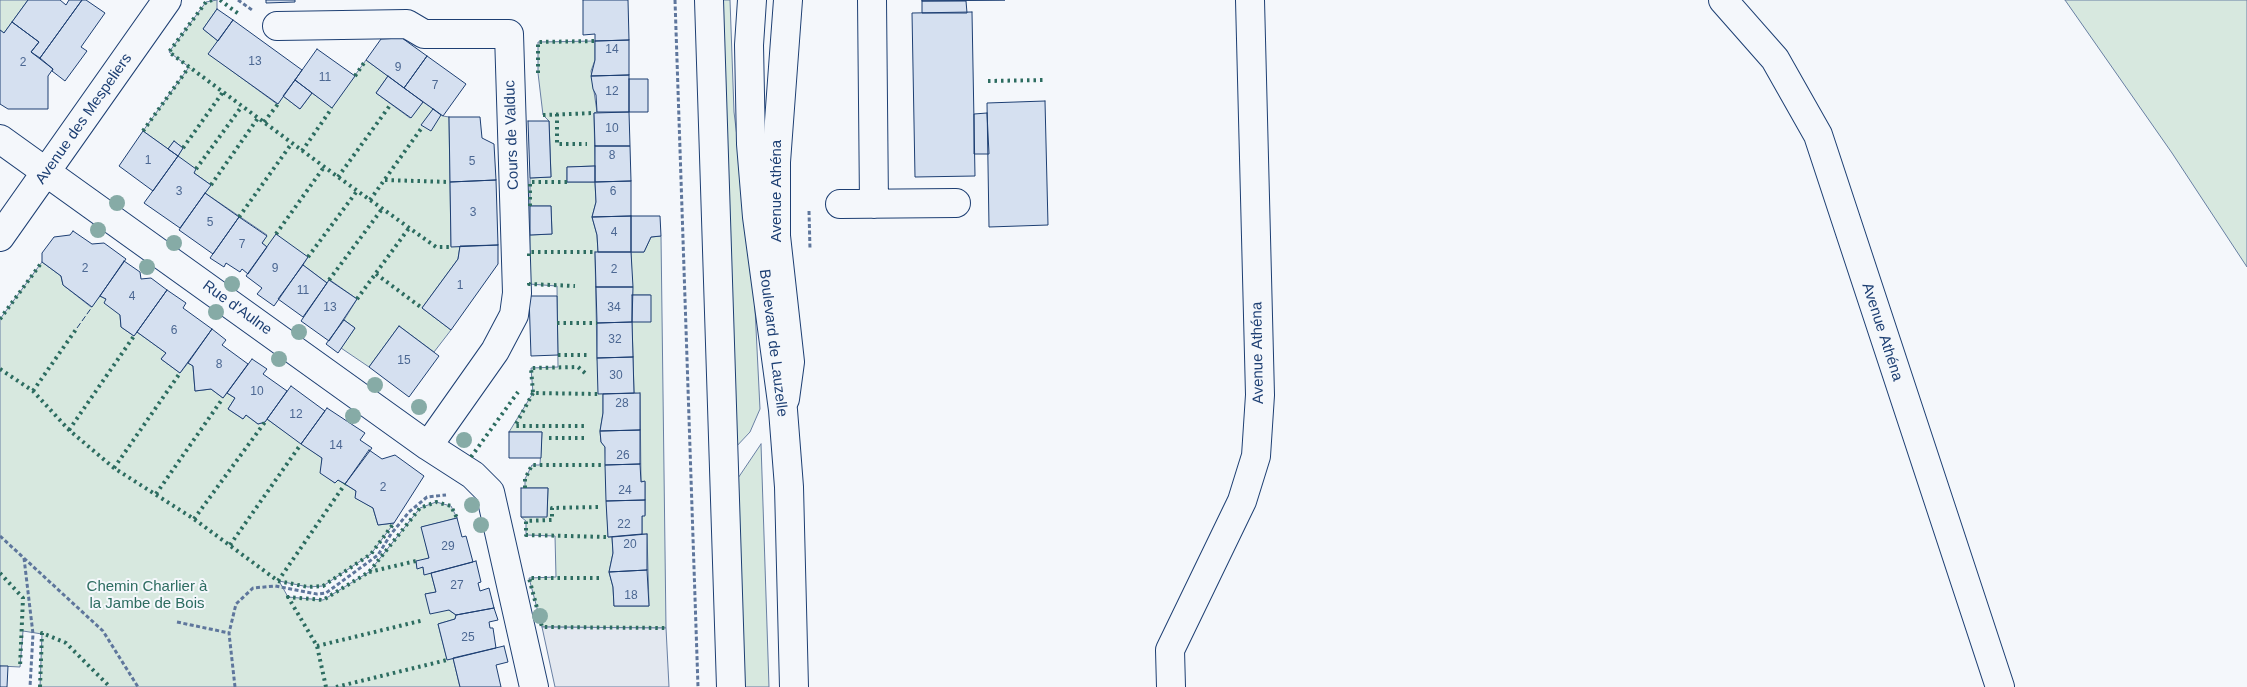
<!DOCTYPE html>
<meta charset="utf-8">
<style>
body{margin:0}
canvas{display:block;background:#f4f7fb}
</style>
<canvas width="2247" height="687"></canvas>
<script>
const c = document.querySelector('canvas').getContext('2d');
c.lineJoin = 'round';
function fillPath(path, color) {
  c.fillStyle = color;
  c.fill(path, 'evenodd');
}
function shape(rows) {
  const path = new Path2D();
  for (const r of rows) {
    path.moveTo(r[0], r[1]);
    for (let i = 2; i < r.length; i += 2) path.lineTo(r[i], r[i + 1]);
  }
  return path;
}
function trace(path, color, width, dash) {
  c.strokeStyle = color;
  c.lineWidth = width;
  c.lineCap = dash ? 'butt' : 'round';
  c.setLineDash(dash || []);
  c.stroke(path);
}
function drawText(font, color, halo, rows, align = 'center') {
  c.font = font + ' Arial,sans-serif';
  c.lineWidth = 4;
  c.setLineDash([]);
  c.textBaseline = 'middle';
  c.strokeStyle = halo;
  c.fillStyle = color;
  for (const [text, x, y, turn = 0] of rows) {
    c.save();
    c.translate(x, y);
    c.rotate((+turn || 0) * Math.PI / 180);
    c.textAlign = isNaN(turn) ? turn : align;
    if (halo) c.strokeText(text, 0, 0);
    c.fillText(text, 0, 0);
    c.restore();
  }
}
const green = shape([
 [0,0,28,0,4,33,0,30,0,0],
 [217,0,217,9,203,29,218,41,209,54,277,104,283,96,300,109,312,93,332,107,366,60,388,76,376,93,410,118,423,102,443,116,449,117,451,246,460,246,458,259,422,308,451,330,434,352,399,326,369,367,341,348,355,328,344,320,357,299,330,280,327,283,303,265,308,257,267,247,262,243,267,235,205,193,211,185,194,173,178,156,183,148,174,141,168,149,143,131,189,67,169,52,206,2,217,0],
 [716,0,730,0,734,112,753,268,760,409,750,432,734,449,716,0],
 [2065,0,2247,0,2247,267,2172,153,2065,0],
 [595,41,595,60,591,71,597,112,594,113,595,166,567,167,567,182,595,182,596,202,592,217,597,235,598,252,595,253,597,358,603,394,603,413,600,431,601,442,605,447,608,537,612,537,613,553,609,572,613,587,614,606,649,606,647,534,642,534,642,516,645,515,645,482,641,481,640,394,634,393,632,322,650,295,632,295,631,252,644,252,651,237,661,236,666,628,542,627,529,578,556,577,555,536,526,535,526,521,521,517,547,516,548,488,525,488,525,479,532,465,540,465,542,432,509,432,533,393,531,368,558,367,557,286,529,284,530,235,552,234,551,206,530,206,530,178,551,177,549,121,543,115,538,73,538,42,595,41],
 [42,262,61,276,63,285,91,307,100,296,106,299,120,315,121,327,134,336,137,332,166,353,161,359,180,373,188,363,193,366,195,391,211,389,223,398,227,393,235,398,228,409,243,419,246,415,258,424,265,422,267,419,322,458,321,473,335,483,338,480,356,491,356,498,373,508,378,525,394,523,371,554,323,586,308,587,279,581,288,597,323,600,369,572,420,508,436,502,451,506,457,518,422,527,429,558,416,562,417,568,423,567,424,574,431,573,436,592,425,594,456,615,455,619,438,624,447,659,453,658,460,687,40,687,42,634,23,631,20,667,0,666,0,319,42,262],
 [761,444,769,687,739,687,732,487,761,444]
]);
fillPath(green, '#d7e8df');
trace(green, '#687fa3', 1);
const parking = shape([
 [542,627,666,628,669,687,555,687,542,627]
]);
fillPath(parking, '#e3e8f0');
trace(parking, '#687fa3', 1);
const building = shape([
 [28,0,60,0,66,5,69,0,82,0,40,58,31,52,39,42,12,22,28,0],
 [82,0,86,0,105,13,81,47,87,51,65,81,52,71,53,69,40,58,82,0],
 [266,0,295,0,295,2,266,3,266,0],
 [583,0,628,0,629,40,595,41,595,34,583,35,583,0],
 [922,0,1005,0,922,1,922,0],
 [922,1,966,1,967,13,922,13,922,1],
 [217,9,233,20,218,41,203,29,217,9],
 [972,12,975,176,915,177,912,13,972,12],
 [233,20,302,70,278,104,208,54,233,20],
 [12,22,39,42,31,52,53,69,48,76,48,109,8,109,0,104,0,30,4,33,12,22],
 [402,38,427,56,404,88,366,60,381,39,402,38],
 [629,40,629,75,591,76,595,60,595,41,629,40],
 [317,49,355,76,332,108,295,80,317,49],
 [427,56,466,84,443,116,404,88,427,56],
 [629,75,629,112,597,112,596,95,593,89,591,76,629,75],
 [388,76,423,102,411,118,376,93,388,76],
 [629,79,648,79,648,112,629,112,629,79],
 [295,80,312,93,300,109,283,96,295,80],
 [1045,101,1048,225,989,227,987,103,1045,101],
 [433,109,441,115,431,131,421,125,433,109],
 [629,112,630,146,595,146,594,113,629,112],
 [987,113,989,154,974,154,974,114,987,113],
 [449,117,480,117,482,138,494,144,496,180,450,182,449,117],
 [528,121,549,121,551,177,530,178,528,121],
 [143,131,178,156,153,191,119,166,143,131],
 [174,141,183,148,178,156,168,149,174,141],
 [595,146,630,146,631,181,595,182,595,146],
 [178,156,196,169,194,173,211,185,180,228,144,203,178,156],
 [595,166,595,182,567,182,567,167,595,166],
 [496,180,498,245,451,247,450,182,496,180],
 [631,181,631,216,592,217,596,202,595,182,631,181],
 [205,193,239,217,213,254,179,230,205,193],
 [530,206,551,206,552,234,530,235,530,206],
 [631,216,660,216,661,236,651,237,644,252,631,252,631,216],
 [631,216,631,252,598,252,597,235,592,217,631,216],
 [239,217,267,236,262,243,267,247,248,274,242,269,240,272,226,263,224,267,210,258,239,217],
 [73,231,92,244,104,243,126,259,92,307,63,285,61,276,42,262,42,253,54,237,70,235,73,231],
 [276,234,308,257,274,306,257,294,262,288,246,276,276,234],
 [498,245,498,264,451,330,422,308,458,259,460,246,498,245],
 [595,252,631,252,633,287,596,287,595,252],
 [124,261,140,272,141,279,151,278,167,290,134,336,121,327,120,315,104,303,106,299,100,296,124,261],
 [303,265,327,283,303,317,278,299,303,265],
 [329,280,357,299,329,341,301,321,329,280],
 [596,287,633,287,632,322,597,323,596,287],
 [167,290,186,303,183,308,212,329,180,373,161,359,166,353,137,332,167,290],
 [632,295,651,295,651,322,632,322,632,295],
 [529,296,557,296,558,355,531,356,529,296],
 [344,320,355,328,338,353,326,344,344,320],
 [632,322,633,357,597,358,597,323,632,322],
 [399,326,439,356,409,397,369,367,399,326],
 [212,329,226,340,222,345,248,364,223,398,211,389,195,391,193,366,188,363,212,329],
 [633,357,634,393,598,394,597,358,633,357],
 [252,359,267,369,263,374,287,391,265,422,258,424,246,415,243,419,228,409,235,398,227,393,252,359],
 [291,386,325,411,301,444,267,419,291,386],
 [640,393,640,430,600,431,603,413,603,394,640,393],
 [327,408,365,433,360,440,372,448,345,484,338,480,335,483,320,473,322,458,301,444,327,408],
 [640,430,640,464,605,465,605,447,601,442,600,431,640,430],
 [509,432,542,432,541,458,509,458,509,432],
 [369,450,382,459,395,455,424,476,394,523,378,525,373,508,355,498,356,491,345,484,369,450],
 [640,464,641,482,645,481,645,500,606,501,605,465,640,464],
 [521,488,548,488,547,517,521,517,521,488],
 [645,500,645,516,642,516,642,534,608,537,606,501,645,500],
 [457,518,462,537,466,536,473,562,424,575,423,567,417,569,416,561,429,558,421,527,457,518],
 [647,534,647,570,609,572,613,553,612,537,647,534],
 [476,561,481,582,478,583,480,591,489,588,494,608,456,615,449,610,430,614,425,594,436,592,431,573,476,561],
 [647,570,649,606,614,606,613,587,609,572,647,570],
 [494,608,498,620,489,622,490,628,493,628,496,648,447,660,438,624,455,619,456,615,494,608],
 [504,646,508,662,496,665,501,687,460,687,453,658,504,646],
 [0,666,8,666,7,687,0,687,0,666]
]);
fillPath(building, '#d5e0f0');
trace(building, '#1d3f73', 1);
const minor = shape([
 [872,0,874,204],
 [1723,0,1775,59,1818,135,2000,687],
 [277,26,407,24,424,34,509,34,517,293,514,315,495,351,428,446],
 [0,139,428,446,473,475,490,492,534,687],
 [840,204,956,203],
 [0,237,167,0],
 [785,399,790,362,776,236,776,162,788,0],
 [1171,687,1170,650,1242,501,1256,456,1260,395,1250,0]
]);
const major = shape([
 [709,0,731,687],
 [752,0,749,45,751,144,757,217,783,410,789,487,794,687]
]);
trace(minor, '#1d3f73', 30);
trace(major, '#1d3f73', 30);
trace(shape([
 [238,0,252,10],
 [675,0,698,687],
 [809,211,810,249],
 [0,536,103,631,138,687],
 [24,558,33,634,30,687],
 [177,622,229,633],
 [235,687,229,633,236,604,253,588,275,586,317,594,326,593,378,555,391,534,409,512,427,497,446,495]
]), '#5e769c', 3, [4, 2.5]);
trace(minor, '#f4f7fb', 28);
trace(major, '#f4f7fb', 28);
trace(shape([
 [212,0,206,2,169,52,338,177,436,247,451,247],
 [220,0,240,15],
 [538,73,538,42,595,41],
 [355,76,366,60],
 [988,81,1044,80],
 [557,114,557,144,587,144],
 [543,115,594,113],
 [264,122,278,104],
 [143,131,189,67],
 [183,148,223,92],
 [302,151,332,108],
 [196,169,242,106],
 [338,177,391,104],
 [385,180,450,182],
 [211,185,258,118],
 [370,200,423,126],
 [530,206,530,182,567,182],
 [239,217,292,143],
 [276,234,324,167],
 [529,256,529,252,595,252],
 [308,257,357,191],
 [376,274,422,308],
 [329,280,382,209],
 [529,283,529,284,575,286],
 [357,299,409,228],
 [0,319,42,262],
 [557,323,597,323],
 [558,355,587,355],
 [0,369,33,391,69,430,114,468,194,519,278,581,308,587,323,586,371,554,394,523],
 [585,373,578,367,531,368,533,393,598,394],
 [33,391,77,328],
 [533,393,515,426,585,426],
 [69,430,134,336],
 [549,438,585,438],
 [471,457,518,392],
 [114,468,180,373],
 [525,488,525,479,532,465,605,465],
 [156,494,223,398],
 [598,507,552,508,552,520,526,521,526,535,608,537],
 [194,519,265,422],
 [230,545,301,444],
 [369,572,416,561],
 [0,573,23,598,20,667],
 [599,578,529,578,542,627,666,628],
 [278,581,345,484],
 [317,646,424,620],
 [40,687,42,633,66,643,110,687],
 [326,687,317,646,288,597,323,600,369,572,420,508,436,502,451,506,457,518],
 [336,687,447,660]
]), '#2c6c60', 4, [2.5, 4]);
trace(shape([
 [77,328,92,307]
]), '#1d3f73', 1, [6, 2.5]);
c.fillStyle = '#86aba6';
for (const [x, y] of [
 [117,203],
 [98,230],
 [174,243],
 [147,267],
 [232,284],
 [216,312],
 [299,332],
 [279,359],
 [375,385],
 [419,407],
 [353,416],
 [464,440],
 [472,505],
 [481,525],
 [540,616]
]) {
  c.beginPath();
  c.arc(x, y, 8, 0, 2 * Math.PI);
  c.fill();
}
drawText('12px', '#4b6792', null, [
 ["14",612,50],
 ["13",255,62],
 ["2",23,63],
 ["9",398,68],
 ["11",325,78],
 ["7",435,86],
 ["12",612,92],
 ["10",612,129],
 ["8",612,156],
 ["1",148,161],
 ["5",472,162],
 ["3",179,192],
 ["6",613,192],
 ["3",473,213],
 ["5",210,223],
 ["4",614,233],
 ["7",242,245],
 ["2",85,269],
 ["9",275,269],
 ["2",614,270],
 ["1",460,286],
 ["11",303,291],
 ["4",132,297],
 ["13",330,308],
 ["34",614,308],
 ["6",174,331],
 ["32",615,340],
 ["15",404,361],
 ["8",219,365],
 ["30",616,376],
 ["10",257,392],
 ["28",622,404],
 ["12",296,415],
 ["14",336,446],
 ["26",623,456],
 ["2",383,488],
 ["24",625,491],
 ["22",624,525],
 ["20",630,545],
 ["29",448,547],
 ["27",457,586],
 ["18",631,596],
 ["25",468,638]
]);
drawText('15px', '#1d3f73', '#f4f7fb', [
 ["Avenue des Mespeliers",84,119,-55],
 ["Cours de Valduc",512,135,-92],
 ["Avenue Athéna",777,191,-90],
 ["Rue d'Aulne",237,308,36],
 ["Avenue Athéna",1882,332,72],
 ["Boulevard de Lauzelle",773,343,83],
 ["Avenue Athéna",1258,353,-91]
]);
drawText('15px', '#2c6c60', '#f4f7fb', [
 ["Chemin Charlier à",147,587],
 ["la Jambe de Bois",147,604]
]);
</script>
